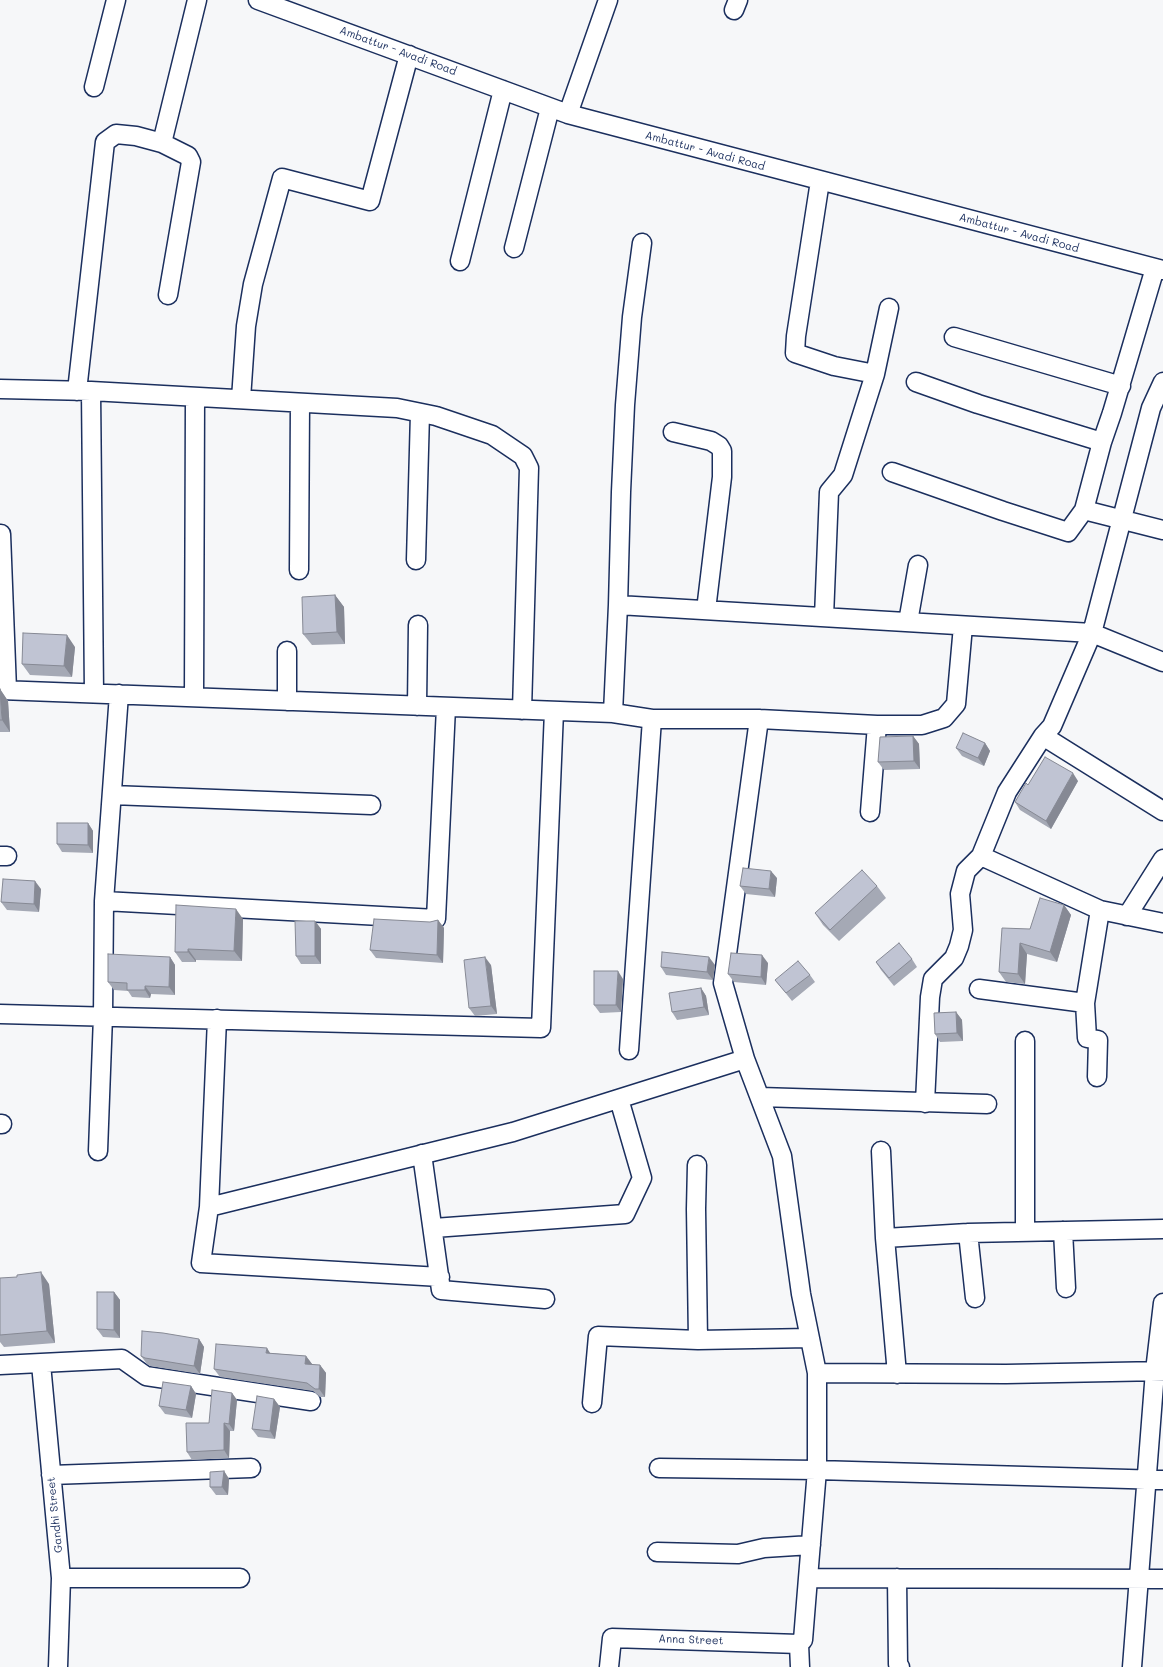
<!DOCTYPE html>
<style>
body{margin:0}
canvas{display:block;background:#f6f7f9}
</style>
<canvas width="1163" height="1667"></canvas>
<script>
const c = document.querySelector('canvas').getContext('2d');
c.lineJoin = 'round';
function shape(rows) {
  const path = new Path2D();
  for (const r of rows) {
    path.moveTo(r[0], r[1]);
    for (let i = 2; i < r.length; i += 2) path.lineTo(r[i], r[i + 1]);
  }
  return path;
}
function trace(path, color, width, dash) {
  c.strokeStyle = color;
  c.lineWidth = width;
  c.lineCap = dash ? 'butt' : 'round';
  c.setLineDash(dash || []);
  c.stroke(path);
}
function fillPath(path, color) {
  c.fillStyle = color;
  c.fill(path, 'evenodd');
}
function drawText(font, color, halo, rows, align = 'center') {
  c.font = font + ' Mali,sans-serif';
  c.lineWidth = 3;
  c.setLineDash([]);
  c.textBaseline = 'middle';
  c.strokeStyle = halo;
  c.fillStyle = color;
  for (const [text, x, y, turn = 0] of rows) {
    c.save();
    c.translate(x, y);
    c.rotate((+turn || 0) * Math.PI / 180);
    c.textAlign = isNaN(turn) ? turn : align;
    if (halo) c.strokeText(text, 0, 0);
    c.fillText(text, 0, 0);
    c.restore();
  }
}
const minor = shape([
 [258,0,568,114,1163,270],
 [734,10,738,0],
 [94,87,116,0],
 [568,114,608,0],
 [162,143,188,156,191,162,168,295],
 [820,181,796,336,795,353,834,366,875,374,843,475,829,492,824,617],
 [514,248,550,108],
 [460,261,503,90],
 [954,337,1121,386],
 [875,374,889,308],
 [916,382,978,404,1102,442],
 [0,389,91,391,94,693],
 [77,391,105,142,116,134,136,136,162,143,197,0],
 [91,391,397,408,436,416,492,435,523,456,529,468,522,710],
 [241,399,246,326,253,284,282,178,370,201,409,55],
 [673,432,711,441,719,446,722,451,722,477,706,610],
 [892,472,1003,511,1068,532,1084,510,1102,442,1112,413,1155,268],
 [1084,510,1163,530],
 [1,534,7,690],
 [416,560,420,413],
 [299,570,300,403],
 [618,605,621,492,625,405,632,317,642,243],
 [908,622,918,565],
 [287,651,287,701],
 [0,690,613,713,618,605,1092,633,1151,408,1163,382],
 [119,694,104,901,436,919,446,707],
 [194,697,195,397],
 [417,706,418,625],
 [613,713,652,719,759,719,877,725,922,725,944,718,956,704,963,626],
 [759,719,723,983,745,1059,782,1156,801,1294,817,1373],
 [1043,736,1163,811],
 [112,795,371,805],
 [870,812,877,725],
 [0,856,7,856],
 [981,856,1100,910,1163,923],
 [1127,916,1163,859],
 [979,989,1085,1003,1087,1038,1098,1040,1097,1077],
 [1085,1003,1100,910],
 [0,1014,541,1028,554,711],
 [217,1019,209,1207,513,1132,745,1059],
 [1025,1041,1025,1232],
 [629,1050,652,719],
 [760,1097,987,1104],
 [925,1103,930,997,933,979,954,958,959,946,963,930,960,894,966,871,981,856,1007,792,1043,736,1052,726,1092,633,1163,662],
 [0,1124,2,1124],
 [98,1151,103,1016,104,901],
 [881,1151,885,1238,897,1374],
 [422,1154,441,1290,545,1299],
 [697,1165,696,1209,698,1340],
 [209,1207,201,1263,440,1277],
 [434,1228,625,1214,642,1178,619,1099],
 [1063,1231,1066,1288],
 [968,1233,975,1298],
 [885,1238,968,1233,1163,1229],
 [41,1364,61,1578,58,1667],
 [0,1365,122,1359,146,1376,311,1401],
 [592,1403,598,1336,698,1340,809,1338],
 [659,1468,817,1470,817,1373,1006,1374,1163,1371],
 [51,1475,251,1468],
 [657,1552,738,1554,764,1548,811,1545],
 [61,1578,240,1578],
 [808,1578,817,1470,1163,1480],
 [897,1578,898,1664,900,1667],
 [609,1667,612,1638,799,1644],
 [800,1667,799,1644,803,1640,808,1578,1163,1579],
 [1132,1667,1155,1371,1163,1303]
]);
trace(minor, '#1b2f5e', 21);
trace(minor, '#fff', 18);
fillPath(shape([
 [335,595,344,607,345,644,312,645,303,634],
 [75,647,72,677,30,675,22,664],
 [0,689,8,701,10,732,0,732],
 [913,736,919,744,920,769,884,770,878,762],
 [985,743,990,751,984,766,962,756,956,748],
 [1078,781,1051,829,1020,810,1015,802,1028,785],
 [88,823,93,831,93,853,62,852,57,844],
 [777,878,775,897,746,894,740,886],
 [877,886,886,898,839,941,823,925,815,913],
 [41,889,39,912,7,910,1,902],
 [1064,905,1071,915,1057,962,1027,954,1025,984,1006,982,999,972,1030,929],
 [243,919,242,961,196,960,196,962,182,962,175,952],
 [438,920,444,928,443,963,376,958,370,950,430,922],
 [315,921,321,929,321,964,301,964,296,956],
 [170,957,175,965,175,995,151,994,150,998,132,997,128,991,114,990,108,982],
 [912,959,917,967,894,986,881,970,876,962],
 [768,963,766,985,734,982,728,974],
 [491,965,497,1014,475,1016,469,1008],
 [715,965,713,980,666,975,661,967],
 [810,975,815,982,792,1001,775,980],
 [623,979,621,1012,600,1013,594,1005],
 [701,988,706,996,709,1015,677,1020,672,1012],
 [956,1012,962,1020,963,1041,940,1042,935,1034],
 [0,1278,49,1284,55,1343,4,1347,0,1342],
 [114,1292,120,1300,120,1338,103,1337,97,1329],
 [199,1339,204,1347,200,1374,150,1366,147,1364,141,1356],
 [270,1353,306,1356,312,1364,311,1365,320,1365,326,1373,325,1397,320,1397,313,1391,220,1377,214,1369],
 [191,1386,196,1394,192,1418,165,1414,159,1406],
 [232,1393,237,1400,234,1431,230,1431,229,1458,192,1460,187,1452],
 [274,1399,280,1407,275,1439,258,1437,252,1429],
 [224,1471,229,1479,228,1495,216,1495,210,1487]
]), '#a5a9b5');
fillPath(shape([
 [335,595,344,607,345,644,337,632],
 [67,635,75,647,72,677,64,666],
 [0,689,8,701,10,732,2,720],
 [913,736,919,744,920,769,914,761],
 [985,743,990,751,984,766,978,758],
 [1073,773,1078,781,1051,829,1046,821],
 [88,823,93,831,93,853,88,845],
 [771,871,777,878,775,897,769,889],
 [35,881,41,889,39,912,34,904],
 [1064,905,1071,915,1057,962,1050,952],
 [236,909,243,919,242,961,234,951],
 [438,920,444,928,443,963,437,955],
 [315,921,321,929,321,964,315,956],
 [1020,943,1027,954,1025,984,1018,974],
 [188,949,196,960,196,962,188,952],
 [762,955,768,963,766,985,761,977],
 [170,957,175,965,175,995,169,987],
 [485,957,491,965,497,1014,491,1006],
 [709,957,715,965,713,980,707,972],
 [618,971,623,979,621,1012,616,1005],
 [145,986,151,994,150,998,145,990],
 [701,988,706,996,709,1015,704,1007],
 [956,1012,962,1020,963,1041,957,1033],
 [41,1272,49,1284,55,1343,47,1331],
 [114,1292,120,1300,120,1338,114,1330],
 [199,1339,204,1347,200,1374,194,1366],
 [267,1348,272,1356,266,1353],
 [306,1356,312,1364,310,1372,305,1364],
 [320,1365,326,1373,325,1397,319,1389],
 [191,1386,196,1394,192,1418,186,1410],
 [232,1393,237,1400,234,1431,229,1424],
 [274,1399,280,1407,275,1439,270,1431],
 [224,1423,230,1431,229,1458,224,1450],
 [224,1471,229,1479,228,1495,222,1487]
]), '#868994');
const building = shape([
 [335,595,337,632,303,634,302,597,335,595],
 [23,633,67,635,64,666,22,664,23,633],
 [0,689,2,720,0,720,0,689],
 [963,733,985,743,978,758,956,748,963,733],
 [913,736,914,761,878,762,880,737,913,736],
 [1045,757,1073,773,1046,821,1015,802,1026,783,1028,785,1045,757],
 [57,823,88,823,88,845,57,844,57,823],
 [743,868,771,871,769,889,740,886,743,868],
 [862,870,877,886,830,930,815,913,862,870],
 [3,879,35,881,34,904,1,902,3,879],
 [1040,898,1064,905,1050,952,1020,943,1018,974,999,972,1002,928,1030,929,1040,898],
 [176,905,236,909,234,951,188,949,188,952,175,952,176,905],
 [374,919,430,922,438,920,437,955,370,950,374,919],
 [295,921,315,921,315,956,296,956,295,921],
 [899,943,912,959,889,978,876,962,899,943],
 [662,952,709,957,707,972,661,967,662,952],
 [731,953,762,955,761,977,728,974,731,953],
 [108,954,170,957,169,987,145,986,145,990,127,990,127,983,108,982,108,954],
 [485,957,491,1006,469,1008,464,960,485,957],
 [798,961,810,975,786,993,775,980,798,961],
 [594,971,618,971,616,1005,594,1005,594,971],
 [701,988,704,1007,672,1012,669,993,701,988],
 [956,1012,957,1033,935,1034,934,1013,956,1012],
 [41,1272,47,1331,0,1335,0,1278,17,1277,17,1275,41,1272],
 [97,1292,114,1292,114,1330,97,1329,97,1292],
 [142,1331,163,1333,199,1339,194,1366,145,1358,141,1356,142,1331],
 [216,1344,267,1348,266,1353,306,1356,305,1364,320,1365,319,1389,315,1389,307,1383,214,1369,216,1344],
 [163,1382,191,1386,186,1410,159,1406,163,1382],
 [212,1390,232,1393,229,1424,224,1423,224,1450,187,1452,186,1423,209,1423,212,1390],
 [257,1396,274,1399,270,1431,252,1429,257,1396],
 [224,1471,222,1487,210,1487,210,1472,224,1471]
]);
fillPath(building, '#c0c4d3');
trace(building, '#868994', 1);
drawText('11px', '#1b2f5e', '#fff', [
 ["Ambattur - Avadi Road",398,51,20],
 ["Ambattur - Avadi Road",705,151,15],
 ["Ambattur - Avadi Road",1019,233,15],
 ["Gandhi Street",55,1515,-96],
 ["Anna Street",691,1640,2]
]);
</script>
